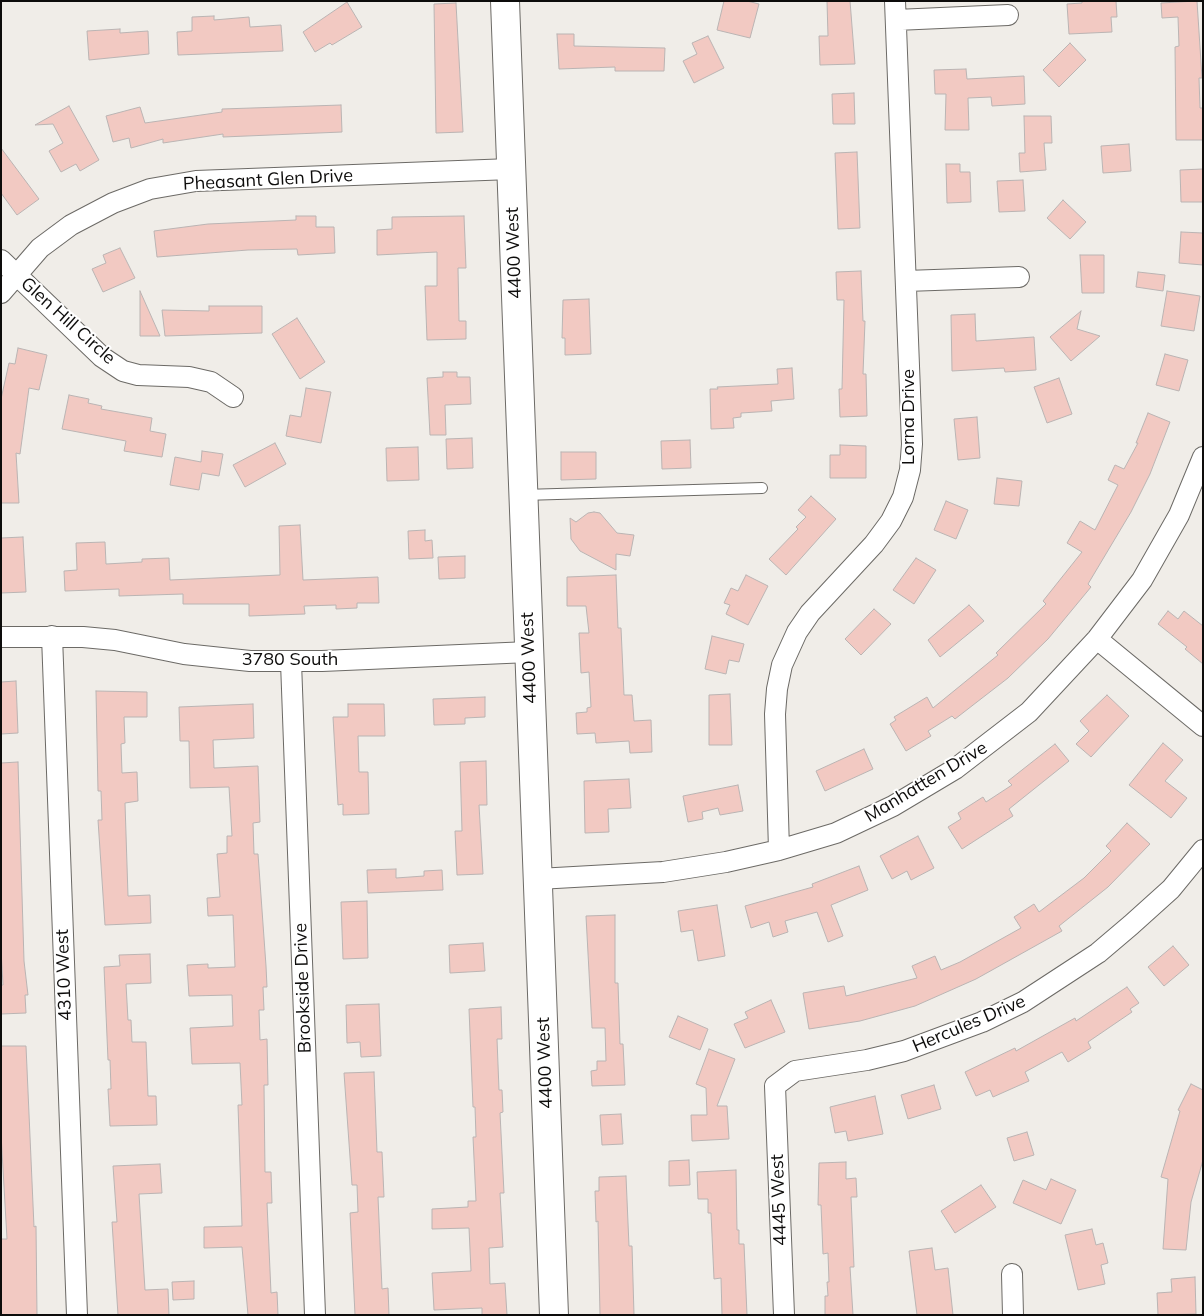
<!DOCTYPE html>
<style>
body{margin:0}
#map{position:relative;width:1204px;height:1316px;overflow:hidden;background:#f0ede8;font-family:Mulish,sans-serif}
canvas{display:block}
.frame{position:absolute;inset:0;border:2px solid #0d0c0b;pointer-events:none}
</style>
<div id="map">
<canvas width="1204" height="1316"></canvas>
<div class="frame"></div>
</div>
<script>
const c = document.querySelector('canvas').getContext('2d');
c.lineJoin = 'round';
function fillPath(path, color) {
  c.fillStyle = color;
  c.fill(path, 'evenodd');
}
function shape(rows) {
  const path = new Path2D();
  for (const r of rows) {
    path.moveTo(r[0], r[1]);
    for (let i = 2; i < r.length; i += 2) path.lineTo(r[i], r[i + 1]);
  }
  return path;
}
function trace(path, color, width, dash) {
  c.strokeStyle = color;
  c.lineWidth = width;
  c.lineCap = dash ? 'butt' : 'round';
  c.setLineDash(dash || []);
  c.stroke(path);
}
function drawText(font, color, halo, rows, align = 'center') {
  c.font = font + ' Mulish,sans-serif';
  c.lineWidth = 4;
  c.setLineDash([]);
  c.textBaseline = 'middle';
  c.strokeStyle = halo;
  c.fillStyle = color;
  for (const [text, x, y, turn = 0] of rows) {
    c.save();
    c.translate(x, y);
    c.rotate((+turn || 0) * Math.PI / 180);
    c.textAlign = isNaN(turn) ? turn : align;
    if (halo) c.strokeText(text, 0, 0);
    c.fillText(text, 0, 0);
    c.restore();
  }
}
const building = shape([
 [724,1,747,1,759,4,750,38,717,30,724,1],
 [827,1,850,1,855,64,820,65,819,36,828,36,827,1],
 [1082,1,1116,1,1117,17,1111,17,1112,32,1069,34,1067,4,1082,3,1082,1],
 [1197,1,1202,78,1199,78,1200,108,1203,108,1203,140,1176,140,1175,47,1179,46,1178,17,1162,18,1161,3,1197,1],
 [347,2,362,27,332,45,330,43,315,52,303,32,347,2],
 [456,3,463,132,436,133,434,4,456,3],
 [214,16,214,20,249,17,250,27,281,25,283,51,178,55,177,32,192,31,192,17,214,16],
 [120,29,120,33,148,31,149,54,89,60,87,31,120,29],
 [557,34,574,34,574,46,665,48,664,71,615,71,615,67,559,69,557,34],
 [708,36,724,68,694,83,683,61,697,54,692,43,708,36],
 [1070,43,1086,60,1059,87,1043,70,1070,43],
 [966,69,967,79,1024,76,1025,104,992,106,991,97,968,98,969,130,945,130,946,94,935,94,934,70,966,69],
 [854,93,855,124,833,124,832,94,854,93],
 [341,105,342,132,223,137,223,134,163,143,163,139,131,148,129,138,113,142,106,116,140,107,145,123,222,112,222,109,341,105],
 [69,106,99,160,80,171,76,164,61,172,49,151,63,143,53,124,35,125,69,106],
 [1024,116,1051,116,1052,143,1044,143,1046,170,1020,172,1019,153,1025,153,1024,116],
 [1129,144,1131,171,1103,173,1101,146,1129,144],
 [1,148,39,199,17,215,1,193,1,148],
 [857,152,860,228,838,229,835,153,857,152],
 [946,164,960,164,960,172,970,172,971,202,947,203,946,164],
 [1203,169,1203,202,1181,202,1180,170,1203,169],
 [1023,180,1025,211,999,212,997,181,1023,180],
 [1063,200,1086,222,1070,239,1047,218,1063,200],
 [296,216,316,216,316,227,334,227,335,253,298,255,297,249,248,250,157,257,154,231,208,224,296,220,296,216],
 [464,216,466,268,458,268,459,321,466,321,466,339,427,340,425,286,437,286,437,252,377,255,377,230,392,229,392,217,464,216],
 [1181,232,1203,233,1203,265,1179,263,1181,232],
 [120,248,135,278,103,292,92,269,106,263,103,255,120,248],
 [1080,255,1104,255,1104,293,1082,293,1080,255],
 [861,271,863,321,865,321,863,374,866,374,867,416,840,417,839,389,842,389,844,300,837,300,836,272,861,271],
 [1138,272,1165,275,1163,291,1136,287,1138,272],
 [140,291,160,336,140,336,140,291],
 [1167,291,1200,296,1194,331,1161,326,1167,291],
 [589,299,591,354,565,355,565,338,562,338,563,300,589,299],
 [209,306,262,306,262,333,165,336,162,310,209,311,209,306],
 [1081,311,1077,329,1100,336,1071,361,1050,337,1081,311],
 [975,314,976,341,1034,337,1036,370,1005,372,1004,368,952,371,951,315,975,314],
 [297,318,325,362,300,379,272,334,297,318],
 [18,348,47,355,39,390,29,388,20,454,16,453,19,503,1,503,1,399,9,363,15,364,18,348],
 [1165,354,1188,360,1179,391,1156,385,1165,354],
 [792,368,794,399,771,401,772,411,741,413,741,417,733,418,734,428,711,429,710,389,718,389,717,387,778,384,777,369,792,368],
 [443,372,457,372,457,377,470,377,471,404,445,405,446,435,430,435,427,378,443,377,443,372],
 [1059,378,1072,414,1047,423,1034,387,1059,378],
 [306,388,331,392,321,443,286,436,290,415,301,417,306,388],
 [69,395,89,399,88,403,102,406,101,409,152,418,150,431,166,434,162,457,124,451,126,441,62,429,69,395],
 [1148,413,1170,422,1150,474,1131,512,1088,584,1091,587,1048,639,1008,678,955,719,952,716,928,731,931,736,906,751,890,724,896,720,894,717,927,697,933,708,998,655,996,653,1046,604,1043,601,1082,552,1067,543,1080,521,1095,530,1118,485,1108,480,1115,465,1124,469,1138,443,1136,443,1148,413],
 [977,417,980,458,958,460,954,419,977,417],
 [472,438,473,468,447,469,446,439,472,438],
 [690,440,691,468,662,469,661,441,690,440],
 [275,443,286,464,245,487,233,465,275,443],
 [840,445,866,446,866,478,830,478,830,455,840,455,840,445],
 [418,447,419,480,387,481,386,448,418,447],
 [202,451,223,454,219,476,202,473,199,490,170,485,175,457,201,462,202,451],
 [561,452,596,452,596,479,561,480,561,452],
 [997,478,1022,481,1019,506,994,504,997,478],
 [811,496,836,519,786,575,769,559,798,529,796,527,806,517,798,510,811,496],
 [946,501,968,510,956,539,934,530,946,501],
 [594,512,600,513,617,533,634,535,630,556,616,554,616,570,580,551,571,539,570,518,576,522,588,513,594,512],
 [300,525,303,580,378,577,379,603,357,603,357,608,336,609,336,605,304,606,305,614,249,616,249,604,183,604,183,594,119,596,119,589,65,591,64,571,77,570,76,543,105,542,106,564,142,562,142,559,169,558,170,580,280,575,279,526,300,525],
 [425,530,425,541,432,540,433,558,409,559,408,531,425,530],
 [23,537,26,592,1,593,1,538,23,537],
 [465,556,465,578,439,579,438,557,465,556],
 [916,558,936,570,914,604,893,590,916,558],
 [616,575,618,628,621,628,624,695,632,695,634,721,651,720,652,752,630,753,629,741,596,743,595,733,577,734,576,713,587,712,587,708,591,707,589,672,581,673,579,633,589,633,586,606,567,606,567,577,616,575],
 [746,575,768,586,748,625,726,614,730,605,724,603,731,588,738,591,746,575],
 [969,605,984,621,940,657,928,640,969,605],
 [874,609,891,624,861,655,845,639,874,609],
 [1168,611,1178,619,1184,611,1203,626,1203,664,1185,649,1187,647,1158,624,1168,611],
 [712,636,744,644,739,662,729,660,726,674,705,669,712,636],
 [16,681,18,733,1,734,1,682,16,681],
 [96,691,147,692,147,717,124,717,125,743,121,744,122,773,137,772,138,801,125,803,128,896,150,895,151,923,105,925,98,820,102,820,101,791,98,791,96,691],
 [730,694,732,745,709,745,709,695,730,694],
 [1107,695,1129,716,1091,757,1076,744,1089,731,1080,721,1107,695],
 [485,697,485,717,465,718,465,724,434,725,433,699,485,697],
 [253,704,254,738,213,740,214,768,258,766,260,822,253,823,254,854,258,854,266,966,267,987,263,987,264,1010,259,1010,260,1040,267,1039,268,1085,264,1085,265,1172,271,1172,272,1203,267,1203,271,1293,277,1292,278,1315,248,1315,242,1247,204,1248,204,1227,242,1226,238,1105,242,1105,240,1063,192,1064,190,1028,233,1026,232,995,189,996,187,965,208,964,208,968,235,967,233,915,208,916,207,898,220,897,217,854,227,853,227,836,232,836,229,787,190,788,189,741,180,741,179,707,253,704],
 [348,704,384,704,385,736,358,736,359,772,368,772,369,814,343,815,343,804,338,805,333,717,348,717,348,704],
 [1163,743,1183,760,1165,781,1187,798,1171,818,1129,785,1163,743],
 [1055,744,1069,761,1009,809,1013,816,962,849,948,827,961,819,958,813,983,797,986,802,1012,785,1008,781,1055,744],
 [864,749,873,769,825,791,816,771,864,749],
 [486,761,487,805,479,805,483,874,457,875,455,831,462,831,460,762,486,761],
 [18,762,24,961,28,995,25,995,26,1013,1,1014,1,985,3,985,1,950,1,763,18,762],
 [629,779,631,808,608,809,609,832,585,833,584,781,629,779],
 [738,785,743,811,720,815,718,808,702,812,703,819,688,822,683,796,738,785],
 [1127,823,1150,844,1108,887,1059,926,1062,931,976,979,915,1006,860,1021,809,1029,803,993,844,986,846,996,917,978,912,966,935,956,941,970,960,962,1021,928,1014,917,1034,904,1039,912,1084,878,1111,851,1106,846,1127,823],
 [918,836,934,868,911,880,907,871,892,879,880,856,918,836],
 [859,866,868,890,831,905,843,936,828,942,817,912,785,921,788,932,773,937,769,922,751,928,745,906,813,887,812,884,859,866],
 [396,869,396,878,424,876,424,871,442,870,443,890,368,893,367,870,396,869],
 [367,901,368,958,343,959,341,902,367,901],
 [717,905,725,956,698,961,693,930,681,932,678,911,717,905],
 [615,915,615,983,618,983,620,1044,623,1044,625,1085,592,1086,591,1071,597,1070,597,1061,606,1061,605,1028,592,1028,586,916,615,915],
 [483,943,485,971,450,973,449,945,483,943],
 [1173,946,1189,965,1164,986,1148,967,1173,946],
 [150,954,151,983,126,984,128,1020,131,1020,132,1042,146,1042,148,1096,156,1096,157,1125,110,1126,108,1089,111,1089,110,1060,108,1060,104,967,120,966,119,955,150,954],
 [1127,987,1139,1003,1130,1009,1132,1012,1088,1042,1091,1048,1068,1062,1062,1052,1025,1072,1029,1081,993,1097,990,1090,976,1096,965,1072,1015,1048,1016,1051,1075,1018,1076,1021,1127,987],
 [771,1000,785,1032,745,1048,734,1024,748,1018,745,1012,771,1000],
 [379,1004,381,1056,361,1057,360,1042,347,1043,346,1005,379,1004],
 [501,1007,502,1039,497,1039,499,1090,502,1090,503,1112,500,1113,504,1193,500,1193,503,1247,489,1248,490,1284,505,1283,507,1315,482,1315,482,1308,434,1310,432,1273,471,1271,469,1228,432,1229,432,1209,468,1207,468,1201,476,1201,473,1137,476,1137,475,1107,473,1107,469,1009,501,1007],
 [678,1016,708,1029,700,1050,669,1037,678,1016],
 [1,1046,26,1046,34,1227,36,1226,37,1315,1,1315,1,1239,7,1239,1,1134,1,1046],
 [709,1049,735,1059,717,1106,727,1106,729,1139,692,1141,691,1115,707,1115,706,1088,696,1084,709,1049],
 [374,1072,377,1152,382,1152,384,1197,378,1197,382,1289,388,1288,389,1315,355,1315,350,1213,358,1212,357,1185,352,1185,344,1073,374,1072],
 [1191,1084,1203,1090,1203,1160,1191,1202,1186,1250,1163,1249,1168,1179,1161,1177,1180,1111,1178,1110,1191,1084],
 [934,1085,941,1109,908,1119,901,1095,934,1085],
 [875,1096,883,1134,848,1141,846,1131,835,1133,830,1107,875,1096],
 [621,1114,623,1144,602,1145,600,1115,621,1114],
 [1027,1132,1034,1155,1014,1161,1007,1138,1027,1132],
 [689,1160,690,1185,669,1186,669,1161,689,1160],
 [846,1162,846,1179,856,1178,857,1197,851,1197,854,1267,850,1267,853,1315,825,1315,825,1296,828,1296,827,1282,829,1282,828,1253,823,1254,821,1205,818,1205,819,1163,846,1162],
 [160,1164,162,1193,139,1194,145,1290,168,1289,169,1315,118,1315,112,1222,117,1222,113,1166,160,1164],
 [736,1170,737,1230,739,1230,739,1244,744,1244,747,1315,722,1315,721,1278,714,1279,711,1213,708,1213,708,1199,698,1199,697,1172,736,1170],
 [626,1176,629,1246,632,1246,634,1315,600,1315,598,1221,596,1222,595,1191,599,1191,599,1177,626,1176],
 [1051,1179,1076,1190,1061,1224,1013,1203,1023,1180,1046,1190,1051,1179],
 [981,1185,996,1207,955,1233,941,1211,981,1185],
 [1092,1229,1096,1245,1103,1243,1108,1263,1101,1265,1105,1284,1078,1290,1065,1235,1092,1229],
 [932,1248,935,1270,948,1268,953,1315,917,1315,909,1251,932,1248],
 [1195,1277,1196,1314,1158,1315,1157,1293,1172,1292,1171,1279,1195,1277],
 [194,1281,194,1299,173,1300,172,1282,194,1281]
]);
fillPath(building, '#f2c9c2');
trace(building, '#bab4b3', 1);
const lane = shape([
 [523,495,762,488]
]);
const street = shape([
 [896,20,1008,15],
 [1,260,102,357,123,371,138,375,189,377,211,382,233,397],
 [906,281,1019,277],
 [1,293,40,248,71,225,113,203,150,189,196,181,511,169],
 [52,636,77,1315],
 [1,637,83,637,115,640,184,654,250,661,322,661,529,652],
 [1097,639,1203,726],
 [291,662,315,1315],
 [779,850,775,714,777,689,782,665,797,632,810,613,874,544,891,521,903,497,910,470,912,444,895,1],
 [538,879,663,872,726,862,779,850,836,833,893,806,955,769,1029,712,1097,639,1142,580,1179,515,1203,457],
 [1012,1274,1013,1315],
 [784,1315,775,1086,795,1071,867,1060,904,1051,982,1022,1023,1002,1098,953,1131,925,1171,889,1203,850]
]);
const secondary = shape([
 [505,1,554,1315]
]);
trace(lane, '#6c6a66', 12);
trace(street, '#6c6a66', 22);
trace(secondary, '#6c6a66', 30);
trace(lane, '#fff', 10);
trace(street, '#fff', 20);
trace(secondary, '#fff', 28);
drawText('18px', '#0d0c0b', '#fff', [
 ["Pheasant Glen Drive",268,180,-3],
 ["4400 West",514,253,-92],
 ["Glen Hill Circle",68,321,42],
 ["Lorna Drive",909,417,-90],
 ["4400 West",529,658,-92],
 ["3780 South",290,660],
 ["Manhatten Drive",926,782,-31],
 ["4310 West",64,975,-92],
 ["Brookside Drive",303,988,-92],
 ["Hercules Drive",969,1024,-23],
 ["4400 West",545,1063,-92],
 ["4445 West",779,1200,-92]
]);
</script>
